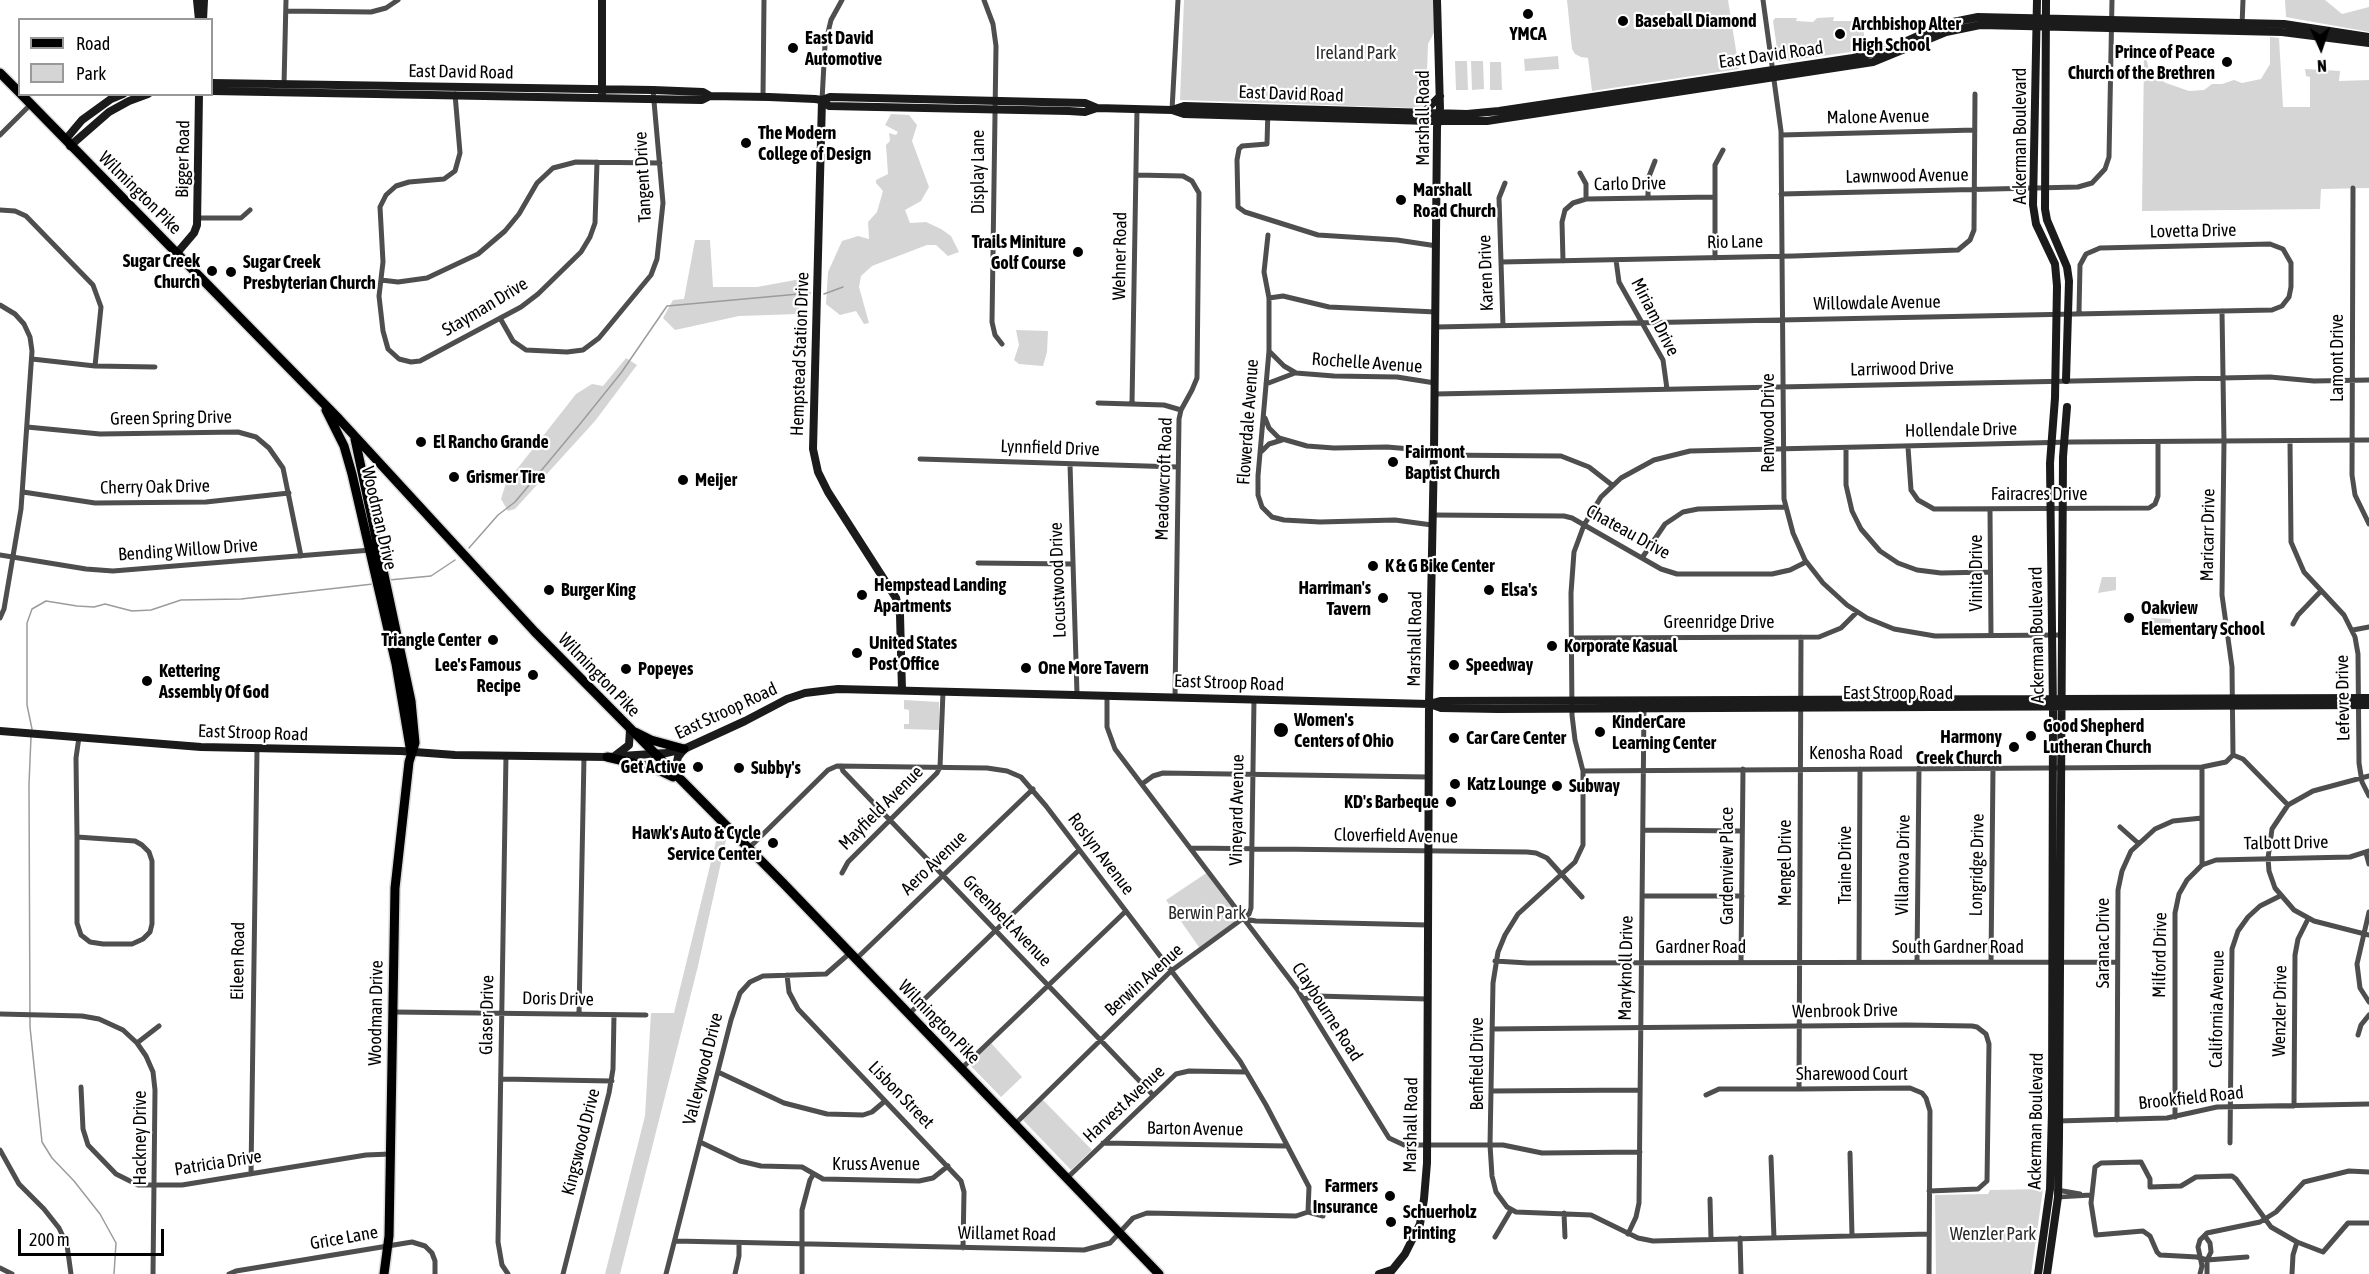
<!DOCTYPE html>
<style>
body{margin:0}
#map{position:relative;width:2369px;height:1274px;overflow:hidden;background:#fff;font-family:"Asap Condensed",sans-serif}
canvas{display:block}
.legend{position:absolute;left:18px;top:18px;width:195px;height:78px;box-sizing:border-box;background:#fff;border:2px solid #999;margin:0;padding:8px 10px;list-style:none;font-size:18px;color:#000}
.legend li{display:flex;align-items:center;gap:12px;height:30px}
.legend b{width:30px;border:2px solid #999}
.north{position:absolute;left:2291px;top:18px;width:60px;height:60px;-webkit-text-stroke:4px #fff;paint-order:stroke;rotate:177deg;font-size:16px;font-weight:700;line-height:24px;text-align:center;color:#000}
.north::after{content:'';display:block;margin:auto;width:21px;height:27px;background:#000;clip-path:polygon(50% 0,100% 100%,50% 72%,0 100%)}
.scale{position:absolute;left:18px;top:1229px;width:146px;height:27px;box-sizing:border-box;border:3px solid #000;border-top:0;padding-left:8px;font-size:18px;line-height:21px;white-space:nowrap;color:#000;-webkit-text-stroke:4px #fff;paint-order:stroke}
</style>
<div id="map">
<canvas width="2369" height="1274"></canvas>
<ul class="legend">
<li><b style="height:8px;background:#000"></b>Road</li>
<li><b style="height:16px;background:#d5d5d5"></b>Park</li>
</ul>
<div class="north">N</div>
<div class="scale">200 m</div>
</div>
<script>
const c = document.querySelector('canvas').getContext('2d');
c.lineJoin = 'round';
function fillPath(path, color) {
  c.fillStyle = color;
  c.fill(path, 'evenodd');
}
function shape(rows) {
  const path = new Path2D();
  for (const r of rows) {
    path.moveTo(r[0], r[1]);
    for (let i = 2; i < r.length; i += 2) path.lineTo(r[i], r[i + 1]);
  }
  return path;
}
function trace(path, color, width, dash) {
  c.strokeStyle = color;
  c.lineWidth = width;
  c.lineCap = dash ? 'butt' : 'round';
  c.setLineDash(dash || []);
  c.stroke(path);
}
function drawText(font, color, halo, rows, align = 'center') {
  c.font = font + ' "Asap Condensed",sans-serif';
  c.lineWidth = 4.5;
  c.setLineDash([]);
  c.textBaseline = 'middle';
  c.strokeStyle = halo;
  c.fillStyle = color;
  for (const [text, x, y, turn = 0] of rows) {
    c.save();
    c.translate(x, y);
    c.rotate((+turn || 0) * Math.PI / 180);
    c.textAlign = isNaN(turn) ? turn : align;
    if (halo) c.strokeText(text, 0, 0);
    c.fillText(text, 0, 0);
    c.restore();
  }
}
fillPath(shape([
 [1184,0,1437,0,1438,25,1428,44,1426,101,1422,106,1414,108,1180,100],
 [1567,0,1728,0,1739,69,1592,91,1588,58,1581,57,1575,54,1572,49],
 [2285,0,2325,0,2342,14,2369,7,2369,32,2286,17],
 [1834,17,1833,21,1863,21,1865,50,1779,62,1773,21,1775,18,1797,18,1796,21,1813,22,1817,18],
 [2270,37,2279,38,2283,107,2310,107,2310,77,2306,76,2305,69,2340,71,2339,81,2369,80,2369,188,2321,189,2320,209,2142,211,2144,58,2147,61,2150,74,2166,83,2189,91,2204,90,2212,84,2222,84,2234,80,2242,83,2261,79,2270,64],
 [1558,56,1559,69,1525,71,1524,59],
 [1455,61,1467,61,1468,90,1456,90],
 [1471,61,1483,61,1484,89,1472,90],
 [1490,62,1501,62,1502,90,1490,90],
 [891,114,909,115,917,125,912,141,929,187,921,201,905,210,910,223,926,222,941,229,951,236,959,252,948,256,936,245,927,245,872,266,861,276,859,287,869,323,864,324,856,311,840,315,826,304,828,272,842,241,858,236,869,239,868,222,877,212,883,191,876,183,876,180,888,174,886,145,890,141,889,133,896,135,898,132,885,125],
 [695,240,710,240,713,287,757,287,806,278,798,314,739,316,675,330,663,318,673,300,684,299],
 [1016,330,1048,331,1047,352,1043,366,1019,364,1014,360,1019,345],
 [626,358,637,365,595,421,515,509,508,511,501,499,506,483,576,394,592,384,603,386],
 [2102,577,2116,577,2116,590,2098,593],
 [2151,618,2171,619,2171,635,2151,635],
 [904,700,939,702,939,730,904,729,904,724,909,724,909,710,904,709],
 [717,837,726,840,698,966,620,1274,605,1274,645,1116,651,1013,674,1013],
 [1208,872,1244,919,1201,950,1166,900],
 [991,1043,1022,1077,1001,1097,969,1064],
 [1042,1099,1092,1150,1071,1170,1023,1120],
 [2043,1189,2031,1274,1936,1274,1935,1195,1988,1194,1990,1190]
]), '#d5d5d5');
trace(shape([
 [824,294,843,287],
 [469,548,498,515,515,502,580,424,621,373,667,306,810,293],
 [389,580,431,576,455,560],
 [32,729,27,705,27,623,32,609,46,601,77,606,94,607,105,604,132,611,151,610,181,600,241,599,373,584],
 [31,737,29,784,30,1027,42,1142,52,1158,74,1181,100,1214,116,1243,114,1274]
]), '#9c9c9c', 1.5);
const primary = shape([
 [0,73,20,93],
 [21,94,339,419,535,632,783,883,1159,1274],
 [326,410,344,446,352,474,396,664,411,753],
 [355,439,411,701,415,743,409,762,395,888,389,1236,384,1274],
 [635,732,651,740,684,749],
 [607,757,654,768,673,777]
]);
trace(primary, '#dbdbdb', 12);
trace(shape([
 [984,0,993,24,996,46,992,322,995,335,1002,344],
 [1763,0,1781,131,1784,499,1793,533,1805,560,1823,583,1847,605,1867,618,1894,629,1935,636,2062,635],
 [286,11,371,12,386,8,398,0],
 [2242,26,2243,0],
 [284,85,286,0],
 [455,94,460,153,455,171,444,179,409,182,396,186,386,195,380,207,383,262,379,296,383,331,388,349,399,359,411,362,420,361,521,307,538,294,581,252,590,237,595,223,597,162],
 [763,97,764,0],
 [822,100,825,45,831,20,842,0],
 [1268,108,1267,144,1242,146,1239,149,1237,160,1238,207,1245,212,1318,235,1397,240,1437,246],
 [1172,110,1178,0],
 [0,135,31,104],
 [1781,135,1975,130],
 [1580,173,1586,184,1586,199],
 [1136,175,1183,176,1192,181,1199,193,1197,378,1192,390,1181,410,1179,419,1175,697],
 [2353,188,2352,475,2355,495,2369,524],
 [1781,194,2078,187,2092,183,2105,169,2109,157,2112,0],
 [1648,198,1648,179,1655,161],
 [0,210,15,211,26,216,93,285,101,307,95,366],
 [198,218,241,218,250,210],
 [1268,235,1264,272,1269,298,1269,351,1258,476,1258,495,1262,507,1272,517,1284,520,1320,522,1395,520,1432,525],
 [1715,258,1715,165,1723,150],
 [1616,260,1619,282,1663,360,1667,389],
 [1563,261,1562,222,1565,210,1573,203,1586,199,1714,197],
 [1501,262,1794,256,1958,250,1970,240,1974,230,1975,94],
 [381,280,398,282,427,278,478,254,505,231,519,214,537,183,553,168,576,162,660,163],
 [1269,298,1283,296,1329,307,1436,312],
 [0,305,15,314,24,324,30,337,32,351,21,509,4,609,0,618],
 [2222,311,2224,442,2222,595,2232,667,2233,755],
 [500,318,513,341,526,350,567,352,583,350,599,338,651,275,657,259,663,203,653,90],
 [1503,326,1499,198,1505,183],
 [1436,327,2272,310,2282,306,2289,297,2291,287,2291,263,2283,249,2270,244,2100,248,2086,254,2080,265,2079,312],
 [1269,351,1284,366,1296,373,1334,376,1397,377,1435,383],
 [32,359,95,366,155,367],
 [1266,384,1295,373],
 [1435,394,2270,377,2314,381,2369,380],
 [1098,403,1164,405,1181,410],
 [1132,404,1137,109],
 [1265,418,1269,428,1279,438,1307,446,1334,448,1387,447,1434,451],
 [27,427,100,434,238,432,256,437,269,448,283,468,301,556],
 [2290,441,2291,542,2304,572,2344,615,2355,637,2358,654,2359,763,2362,782,2369,796],
 [1908,447,1911,490,1918,500,1934,509,2149,508,2155,504,2158,496,2158,443],
 [1846,448,1846,485,1852,511,1861,529,1880,551,1898,563,1917,570,1941,573,1990,572],
 [1262,451,1269,444,1282,440],
 [1434,455,1561,456,1589,467,1612,485],
 [920,459,1178,467],
 [1070,464,1077,694],
 [23,492,95,503,206,502,289,493],
 [1990,510,1991,635],
 [1432,515,1564,516,1572,518,1661,569,1677,574,1772,574,1790,570,1806,562],
 [0,555,86,569,113,571,371,550],
 [1642,558,1665,524,1683,512,1698,509,1785,507],
 [978,563,1073,564],
 [2293,624,2298,615,2321,591],
 [2353,630,2369,627],
 [1572,638,1819,637,1841,628,1857,612],
 [1107,695,1107,727,1115,749,1297,989,1389,1138,1404,1145,1503,1145,1542,1153,1640,1152],
 [506,755,498,1242,502,1265,508,1274],
 [2233,755,2243,759,2288,805],
 [841,766,843,771,1153,1095],
 [2202,767,2202,865],
 [1583,771,2202,767,2226,762,2233,755],
 [2369,776,2313,791,2288,805,2272,829,2268,858,2269,871,2275,888,2294,910,2314,921,2369,935],
 [1142,784,1153,776,1163,773,1428,777],
 [2120,827,2138,843],
 [1643,830,1742,831],
 [77,837,135,841,142,845,149,852,152,861,152,924,150,932,143,939,132,944,103,944,90,942,81,935,77,923,77,837],
 [77,837,76,758,79,737],
 [749,848,828,770,837,766,987,768,1007,771,1021,777,1046,806,1240,1061,1266,1105,1309,1187,1308,1212],
 [1190,848,1527,852,1536,853,1547,858,1582,897],
 [2366,853,2369,864],
 [842,873,848,862,937,773,940,767,943,692],
 [1642,896,1742,896],
 [2369,912,2357,964,2360,988,2369,1002],
 [1244,919,1256,921,1428,925],
 [856,959,1033,789],
 [1495,961,1528,963,2117,962],
 [1741,962,1743,769],
 [1859,962,1860,769],
 [1917,962,1919,768],
 [1991,962,1993,768],
 [787,975,789,992,798,1009,961,1181,964,1192,963,1248],
 [1304,999,1316,996,1428,999],
 [393,1012,646,1015],
 [0,1014,82,1016,99,1019,123,1030,137,1043,146,1056,153,1072,155,1090,153,1274],
 [579,1014,584,757],
 [909,1014,1079,850],
 [1492,1029,1906,1025,1972,1026,1977,1027,1986,1034,1989,1044,1987,1181,1978,1189,1929,1191],
 [2358,1035,2361,1025,2369,1015],
 [137,1043,159,1026],
 [961,1069,1126,911],
 [718,1072,784,1103,827,1114,863,1115,872,1112,885,1101],
 [501,1079,612,1081],
 [81,1087,83,1129,88,1145,116,1174,138,1185,182,1185,366,1155,390,1154],
 [1799,1089,1801,637],
 [1491,1091,1640,1090],
 [1706,1095,1719,1089,1799,1089,1910,1088,1922,1093,1926,1098,1930,1111,1929,1274],
 [2294,1106,2295,955,2298,939,2308,919],
 [2175,1117,2175,913,2179,894,2187,880,2202,865,2216,860,2350,857,2369,851],
 [2117,1120,2118,890,2122,871,2131,851,2155,829,2173,821,2202,818],
 [2057,1121,2167,1118,2217,1107,2369,1104],
 [1015,1124,1171,971,1249,914,1251,908,1254,699],
 [700,1142,740,1161,761,1166,802,1167,823,1179,919,1181,933,1178,948,1166],
 [1103,1143,1287,1146],
 [2230,1143,2232,949,2238,931,2248,917,2260,906,2280,896],
 [0,1150,19,1184,44,1209,59,1228,67,1245,71,1274],
 [1850,1153,1852,1236],
 [1771,1157,1774,1238],
 [251,1174,257,749],
 [1067,1178,1176,1074,1189,1071,1246,1072],
 [2057,1190,2080,1194],
 [2057,1197,2091,1195],
 [1710,1199,1711,1239],
 [1564,1213,1565,1237],
 [1628,1234,1636,1217,1639,1203,1644,707],
 [1929,1234,1653,1241,1638,1238,1591,1215,1516,1212,1507,1207,1496,1192,1492,1176,1490,1145,1493,983,1498,952,1505,935,1518,914,1575,862,1583,845,1583,771,1575,740,1572,715,1571,593,1574,552,1584,525,1601,497,1621,478,1654,460,1690,451,2072,442,2369,440],
 [2205,1236,2210,1243,2211,1252,2207,1260,2207,1274],
 [1495,1237,1511,1210],
 [1740,1238,1741,1274],
 [675,1241,1084,1250,1110,1243,1133,1218,1147,1213,1296,1216,1308,1212,1323,1216],
 [2247,1257,2207,1260,2197,1257,2160,1255,2157,1252,2150,1236,2143,1231,2096,1235,2091,1203,2095,1167,2101,1163,2141,1162,2150,1179,2150,1187,2181,1186,2196,1177,2232,1176,2236,1179,2271,1227,2297,1242,2323,1252,2348,1223,2369,1223],
 [0,1268,12,1274],
 [229,1274,236,1271,412,1242,425,1246,432,1253,435,1261,435,1274],
 [563,1274,609,1093,613,1069,614,1015],
 [666,1274,731,1020,740,993,750,982,763,976,826,974,850,953],
 [735,1274,739,1256,739,1243],
 [802,1274,802,1210,810,1180,813,1175],
 [2200,1274,2202,1266,2198,1247,2200,1240,2207,1233,2260,1222,2276,1212,2304,1182,2349,1171,2369,1172],
 [2292,1274,2293,1255,2297,1242]
]), '#4e4e4e', 5);
trace(shape([
 [197,0,199,20],
 [602,0,602,93],
 [2037,0,2033,205,2036,224,2055,264,2057,286,2055,398,2050,463,2053,712,2052,1111,2050,1189,2038,1274],
 [2046,0,2045,209,2047,220,2067,267,2069,281,2066,380],
 [203,20,204,0],
 [212,83,653,90,703,92,710,96],
 [212,91,702,100,710,96,769,97,815,99,822,100,829,106,1069,111,1085,112,1097,108,1172,110,1184,106,1467,114,1499,111,1853,58,1886,50,1948,23,1978,17,2284,24,2369,37],
 [822,100,813,449,818,472,828,492,896,598,900,615,902,690],
 [822,100,830,97,873,98,1085,103,1097,108],
 [1172,110,1184,114,1430,121,1487,121,1873,62,1946,32,1980,25,2282,32,2369,43],
 [1420,112,1426,110,1440,96],
 [66,139,82,120,111,99,123,94],
 [70,146,109,112,129,101,148,94],
 [177,253,194,233,197,225,199,94],
 [1430,704,1441,708,1498,709,2369,705],
 [0,731,201,747,401,751,455,755,607,757,666,753,684,749,745,721,787,699,805,693,838,689,1429,704,1440,701,2369,698],
 [616,755,629,745,630,730],
 [679,777,676,766,678,757,684,749],
 [1379,1274,1391,1270],
 [1389,1274,1405,1254,1420,1224,1424,1199,1427,1163,1429,704,1434,451,1437,127,1440,108,1437,0],
 [2047,1274,2058,1197,2059,1138,2063,457,2067,407]
]), '#1b1b1b', 8);
trace(primary, '#000', 9);
for (const [x, y, r, color] of [
 [1528,14,6,"#000"],
 [1623,21,6,"#000"],
 [1840,34,6,"#000"],
 [793,48,6,"#000"],
 [2227,62,6,"#000"],
 [746,143,6,"#000"],
 [1401,200,6,"#000"],
 [1078,252,6,"#000"],
 [212,271,6,"#000"],
 [231,272,6,"#000"],
 [421,442,6,"#000"],
 [1393,462,6,"#000"],
 [454,477,6,"#000"],
 [683,480,6,"#000"],
 [1373,566,6,"#000"],
 [549,590,6,"#000"],
 [1489,590,6,"#000"],
 [862,595,6,"#000"],
 [1383,598,6,"#000"],
 [2129,618,6,"#000"],
 [493,640,6,"#000"],
 [1552,646,6,"#000"],
 [857,653,6,"#000"],
 [1454,665,6,"#000"],
 [1026,668,6,"#000"],
 [626,669,6,"#000"],
 [533,675,6,"#000"],
 [147,681,6,"#000"],
 [1281,730,8,"#000"],
 [1600,732,6,"#000"],
 [2031,736,6,"#000"],
 [1454,738,6,"#000"],
 [2014,747,6,"#000"],
 [698,767,6,"#000"],
 [739,768,6,"#000"],
 [1455,784,6,"#000"],
 [1557,786,6,"#000"],
 [1451,802,6,"#000"],
 [773,843,6,"#000"],
 [1390,1196,6,"#000"],
 [1391,1222,6,"#000"]
]) {
  const dot = new Path2D();
  dot.arc(x, y, r, 0, 2 * Math.PI);
  c.fillStyle = color;
  c.fill(dot);
  trace(dot, '#fff', 2);
}
drawText('bold 18px', '#000', '#fff', [
 ["Baseball Diamond",1635,21],
 ["Archbishop Alter",1852,24],
 ["High School",1852,45],
 ["YMCA",1528,34,"center"],
 ["East David",805,38],
 ["Automotive",805,59],
 ["Prince of Peace",2215,52,"right"],
 ["Church of the Brethren",2215,73,"right"],
 ["The Modern",758,133],
 ["College of Design",758,154],
 ["Marshall",1413,190],
 ["Road Church",1413,211],
 ["Trails Miniture",1066,242,"right"],
 ["Golf Course",1066,263,"right"],
 ["Sugar Creek",200,261,"right"],
 ["Church",200,282,"right"],
 ["Sugar Creek",243,262],
 ["Presbyterian Church",243,283],
 ["El Rancho Grande",433,442],
 ["Fairmont",1405,452],
 ["Baptist Church",1405,473],
 ["Grismer Tire",466,477],
 ["Meijer",695,480],
 ["K & G Bike Center",1385,566],
 ["Hempstead Landing",874,585],
 ["Apartments",874,606],
 ["Harriman's",1371,588,"right"],
 ["Tavern",1371,609,"right"],
 ["Burger King",561,590],
 ["Elsa's",1501,590],
 ["Oakview",2141,608],
 ["Elementary School",2141,629],
 ["Triangle Center",481,640,"right"],
 ["United States",869,643],
 ["Post Office",869,664],
 ["Korporate Kasual",1564,646],
 ["Lee's Famous",521,665,"right"],
 ["Recipe",521,686,"right"],
 ["Speedway",1466,665],
 ["One More Tavern",1038,668],
 ["Popeyes",638,669],
 ["Kettering",159,671],
 ["Assembly Of God",159,692],
 ["Women's",1294,720],
 ["Centers of Ohio",1294,741],
 ["KinderCare",1612,722],
 ["Learning Center",1612,743],
 ["Good Shepherd",2043,726],
 ["Lutheran Church",2043,747],
 ["Harmony",2002,737,"right"],
 ["Creek Church",2002,758,"right"],
 ["Car Care Center",1466,738],
 ["Get Active",686,767,"right"],
 ["Subby's",751,768],
 ["Katz Lounge",1467,784],
 ["Subway",1569,786],
 ["KD's Barbeque",1439,802,"right"],
 ["Hawk's Auto & Cycle",761,833,"right"],
 ["Service Center",761,854,"right"],
 ["Farmers",1378,1186,"right"],
 ["Insurance",1378,1207,"right"],
 ["Schuerholz",1403,1212],
 ["Printing",1403,1233]
], 'left');
drawText('18px', '#2c2c2c', '#fff', [
 ["Ireland Park",1356,53],
 ["Berwin Park",1207,913],
 ["Wenzler Park",1993,1234]
]);
drawText('18px', '#000', '#fff', [
 ["East David Road",1771,55,-8],
 ["East David Road",461,72,1],
 ["East David Road",1291,94,2],
 ["Malone Avenue",1878,117,-1],
 ["Marshall Road",1423,118,-90],
 ["Ackerman Boulevard",2020,136,-90],
 ["Bigger Road",183,159,-89],
 ["Display Lane",978,172,-90],
 ["Lawnwood Avenue",1907,176,-1],
 ["Tangent Drive",643,177,-93],
 ["Carlo Drive",1630,184,-1],
 ["Wilmington Pike",140,193,45],
 ["Lovetta Drive",2193,231,-1],
 ["Rio Lane",1735,242,-1],
 ["Wehner Road",1120,256,-89],
 ["Karen Drive",1486,273,-92],
 ["Willowdale Avenue",1877,303,-1],
 ["Stayman Drive",485,307,-31],
 ["Miriam Drive",1655,317,63],
 ["Hempstead Station Drive",800,354,-88],
 ["Lamont Drive",2337,358,-90],
 ["Rochelle Avenue",1367,363,4],
 ["Larriwood Drive",1902,369,-1],
 ["Green Spring Drive",171,418,-1],
 ["Flowerdale Avenue",1248,422,-86],
 ["Renwood Drive",1768,423,-90],
 ["Hollendale Drive",1961,430,-1],
 ["Lynnfield Drive",1050,448,2],
 ["Meadowcroft Road",1164,479,-88],
 ["Cherry Oak Drive",155,487,-1],
 ["Fairacres Drive",2039,494],
 ["Woodman Drive",379,518,77],
 ["Chateau Drive",1628,532,29],
 ["Maricarr Drive",2208,535,-89],
 ["Bending Willow Drive",188,550,-4],
 ["Vinita Drive",1976,573,-90],
 ["Locustwood Drive",1058,580,-92],
 ["Greenridge Drive",1719,622],
 ["Ackerman Boulevard",2037,635,-91],
 ["Marshall Road",1415,639,-89],
 ["Wilmington Pike",599,675,46],
 ["East Stroop Road",1229,683,2],
 ["East Stroop Road",1898,693],
 ["Lefevre Drive",2343,698,-91],
 ["East Stroop Road",726,711,-25],
 ["East Stroop Road",253,733,2],
 ["Kenosha Road",1856,753],
 ["Mayfield Avenue",881,808,-45],
 ["Vineyard Avenue",1237,810,-89],
 ["Cloverfield Avenue",1396,836,1],
 ["Talbott Drive",2286,843,-1],
 ["Roslyn Avenue",1101,854,53],
 ["Aero Avenue",934,863,-44],
 ["Mengel Drive",1785,863,-90],
 ["Traine Drive",1845,865,-90],
 ["Villanova Drive",1903,865,-89],
 ["Longridge Drive",1977,865,-89],
 ["Gardenview Place",1727,866,-90],
 ["Greenbelt Avenue",1007,921,46],
 ["Saranac Drive",2103,943,-90],
 ["Gardner Road",1701,947],
 ["South Gardner Road",1958,947],
 ["Milford Drive",2160,955,-89],
 ["Eileen Road",238,961,-89],
 ["Maryknoll Drive",1626,968,-89],
 ["Berwin Avenue",1144,980,-42],
 ["Doris Drive",558,999,1],
 ["California Avenue",2217,1009,-89],
 ["Wenbrook Drive",1845,1011,-1],
 ["Wenzler Drive",2280,1011,-89],
 ["Claybourne Road",1327,1012,57],
 ["Woodman Drive",376,1013,-89],
 ["Glaser Drive",487,1015,-89],
 ["Wilmington Pike",939,1022,46],
 ["Benfield Drive",1477,1064,-90],
 ["Valleywood Drive",703,1069,-76],
 ["Sharewood Court",1852,1074],
 ["Lisbon Street",901,1095,46],
 ["Brookfield Road",2191,1098,-6],
 ["Harvest Avenue",1124,1104,-43],
 ["Ackerman Boulevard",2036,1121,-89],
 ["Marshall Road",1411,1125,-89],
 ["Barton Avenue",1195,1129,1],
 ["Hackney Drive",140,1138,-90],
 ["Kingswood Drive",581,1142,-76],
 ["Patricia Drive",218,1163,-9],
 ["Kruss Avenue",876,1164],
 ["Willamet Road",1007,1234,1],
 ["Grice Lane",344,1238,-10]
]);
</script>
